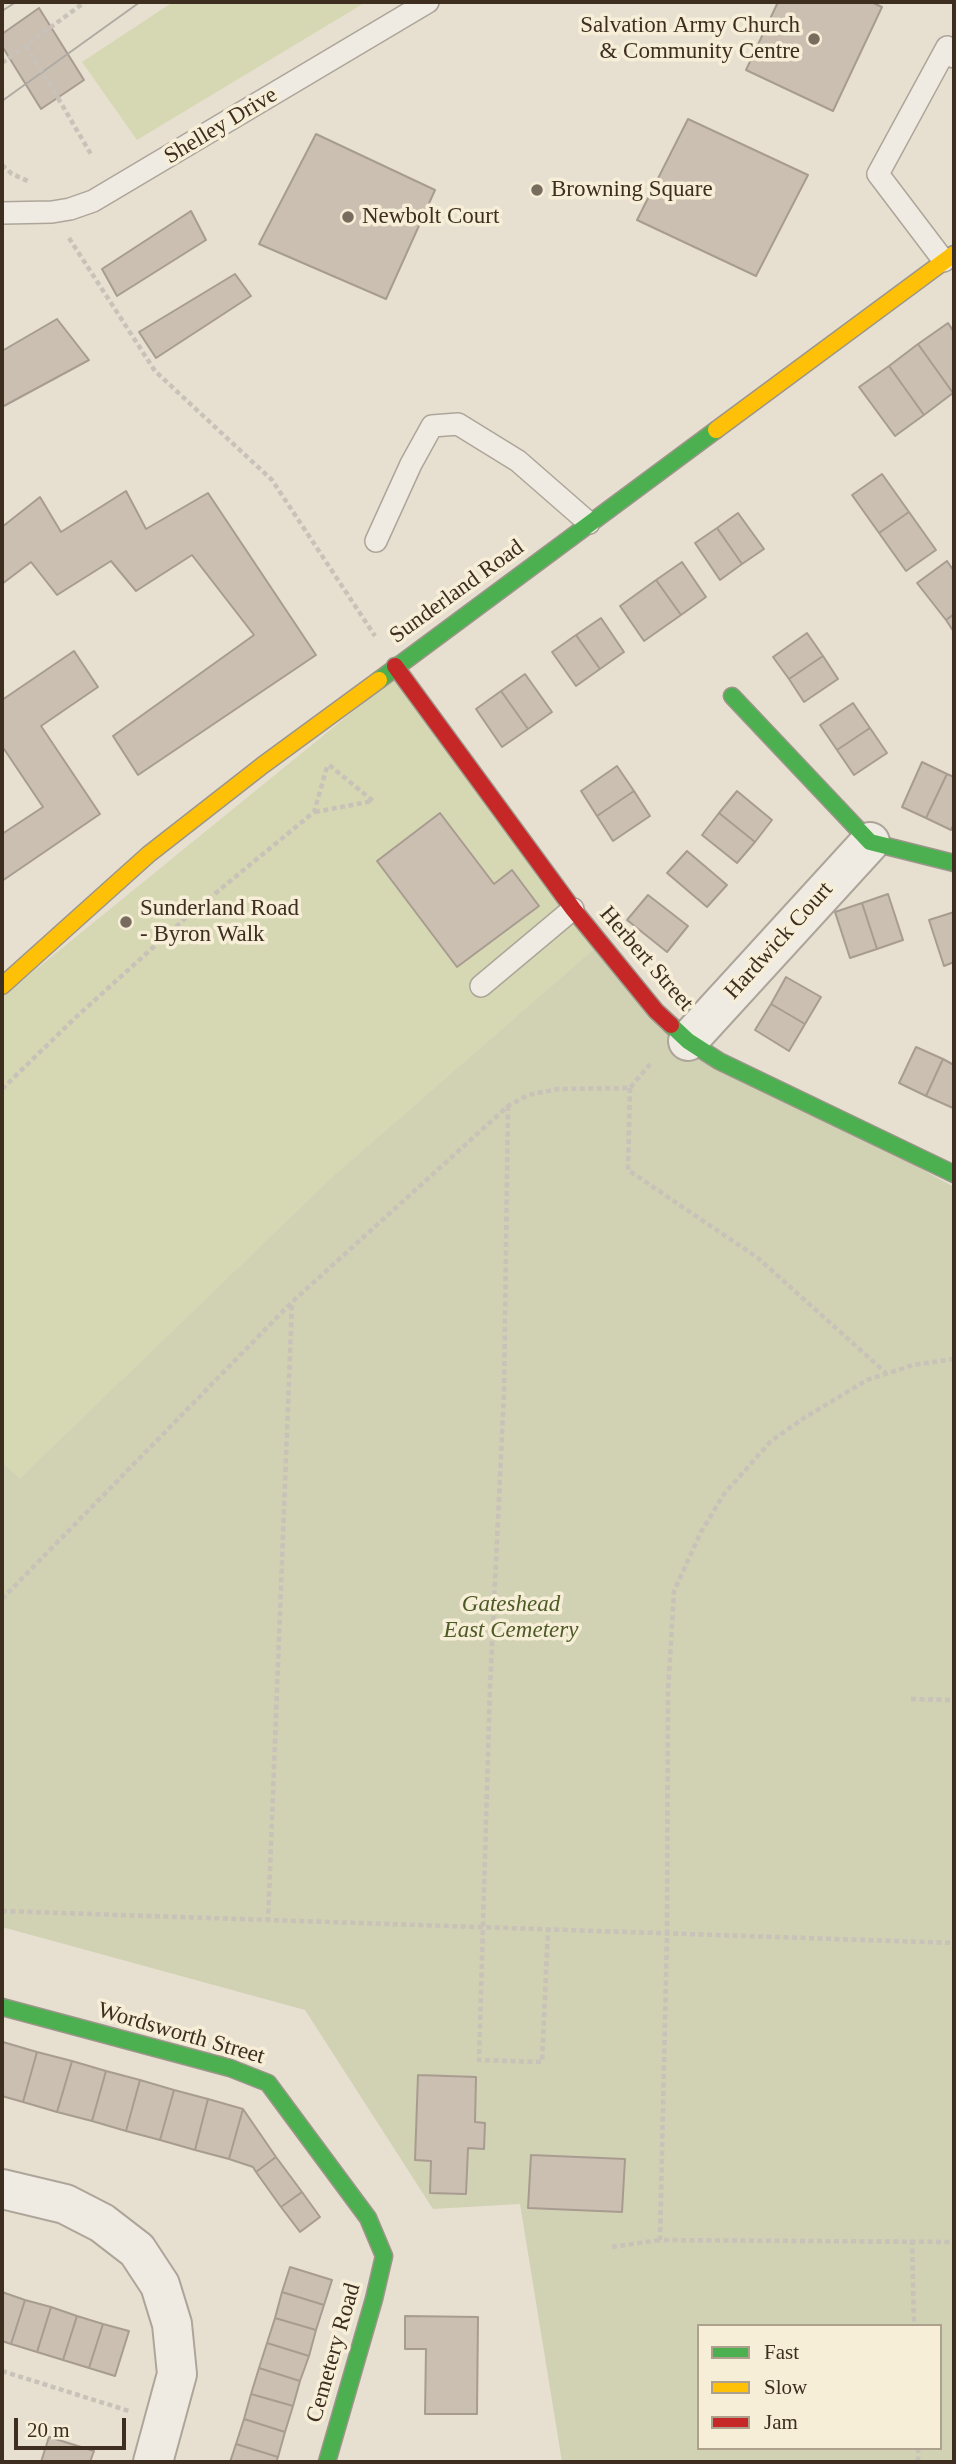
<!DOCTYPE html>
<style>
body{margin:0}
#map{position:relative;width:956px;height:2464px;overflow:hidden;background:#e7e0d1;font-family:"Times New Roman",serif}
canvas{display:block}
.frame{position:absolute;inset:0;border:4px solid #3d2e20;pointer-events:none}
.legend{position:absolute;left:697px;top:2324px;width:245px;height:126px;box-sizing:border-box;background:#f7eed8;border:2px solid #ada18e;margin:0;padding:9px 12px;list-style:none;font-size:21px;color:#3d2e20}
.legend li{display:flex;align-items:center;gap:14px;height:35px}
.legend b{width:35px;border:2px solid #ada18e}
.scale{position:absolute;left:14px;top:2418px;width:112px;height:32px;box-sizing:border-box;border:4px solid #3d2e20;border-top:0;padding-left:9px;font-size:21px;line-height:24px;white-space:nowrap;color:#3d2e20;-webkit-text-stroke:5px #f7eed8;paint-order:stroke}
</style>
<div id="map">
<canvas width="956" height="2464"></canvas>
<div class="frame"></div>
<ul class="legend">
<li><b style="height:9px;background:#4caf50"></b>Fast</li>
<li><b style="height:9px;background:#ffc107"></b>Slow</li>
<li><b style="height:9px;background:#c62828"></b>Jam</li>
</ul>
<div class="scale">20 m</div>
</div>
<script>
const c = document.querySelector('canvas').getContext('2d');
c.lineJoin = 'round';
function fillPath(path, color) {
  c.fillStyle = color;
  c.fill(path, 'evenodd');
}
function shape(rows) {
  const path = new Path2D();
  for (const r of rows) {
    path.moveTo(r[0], r[1]);
    for (let i = 2; i < r.length; i += 2) path.lineTo(r[i], r[i + 1]);
  }
  return path;
}
function trace(path, color, width, dash) {
  c.strokeStyle = color;
  c.lineWidth = width;
  c.lineCap = dash ? 'butt' : 'round';
  c.setLineDash(dash || []);
  c.stroke(path);
}
function drawText(font, color, halo, rows, align = 'center') {
  c.font = font + ' "Times New Roman",serif';
  c.lineWidth = 7;
  c.setLineDash([]);
  c.textBaseline = 'middle';
  c.strokeStyle = halo;
  c.fillStyle = color;
  for (const [text, x, y, turn = 0] of rows) {
    c.save();
    c.translate(x, y);
    c.rotate((+turn || 0) * Math.PI / 180);
    c.textAlign = isNaN(turn) ? turn : align;
    if (halo) c.strokeText(text, 0, 0);
    c.fillText(text, 0, 0);
    c.restore();
  }
}
fillPath(shape([
 [173,2,366,2,137,140,82,62],
 [394,678,596,947,332,1177,20,1478,2,1462,2,997]
]), '#d6d7b3');
fillPath(shape([
 [596,947,651,1019,954,1187,954,2462,562,2462,520,2204,433,2209,305,2010,2,1927,2,1462,20,1478,332,1177],
 [699,2326,940,2326,940,2448,699,2448]
]), '#d1d1b3');
const building = shape([
 [778,2,871,2,882,7,833,111,746,70,778,2],
 [39,8,84,80,41,109,2,46,2,34,39,8],
 [688,119,808,175,756,276,637,220,688,119],
 [316,134,435,190,386,299,259,244,316,134],
 [191,211,206,240,117,296,102,269,191,211],
 [235,274,251,296,156,358,139,332,235,274],
 [57,319,89,360,2,407,2,351,57,319],
 [948,323,954,332,953,393,918,344,948,323],
 [918,344,953,393,924,415,889,366,918,344],
 [889,366,924,415,895,436,859,387,889,366],
 [882,474,909,512,879,533,852,495,882,474],
 [126,491,146,529,208,493,316,655,138,775,113,736,254,635,192,555,136,591,111,561,57,595,31,562,2,584,2,527,40,497,61,532,126,491],
 [909,512,936,550,906,571,879,533,909,512],
 [738,513,764,549,742,564,717,528,738,513],
 [717,528,742,564,720,580,695,543,717,528],
 [947,561,954,571,954,614,946,620,917,583,947,561],
 [682,562,706,597,681,615,656,580,682,562],
 [656,580,681,615,644,641,620,606,656,580],
 [954,614,954,632,946,620,954,614],
 [601,618,624,652,600,669,576,635,601,618],
 [807,633,823,656,789,679,773,657,807,633],
 [576,635,600,669,576,686,552,652,576,635],
 [74,651,98,687,41,726,100,814,2,881,2,834,43,807,2,746,2,700,74,651],
 [823,656,838,679,804,702,789,679,823,656],
 [525,674,552,712,528,729,501,691,525,674],
 [501,691,528,729,502,747,476,709,501,691],
 [853,703,870,728,837,750,820,725,853,703],
 [870,728,887,753,854,775,837,750,870,728],
 [922,762,947,774,926,818,902,807,922,762],
 [617,766,634,791,597,816,581,791,617,766],
 [947,774,954,777,954,824,951,830,926,818,947,774],
 [634,791,650,816,613,841,597,816,634,791],
 [737,791,772,820,755,842,719,813,737,791],
 [440,813,494,884,512,870,539,906,457,967,377,861,440,813],
 [719,813,755,842,737,863,702,835,719,813],
 [687,851,727,885,707,907,667,873,687,851],
 [888,894,903,940,877,949,862,903,888,894],
 [648,895,688,926,667,952,627,920,648,895],
 [862,903,877,949,850,958,835,912,862,903],
 [954,912,954,962,944,966,929,920,954,912],
 [786,977,821,997,805,1024,771,1004,786,977],
 [771,1004,805,1024,789,1051,755,1030,771,1004],
 [916,1047,943,1059,926,1096,899,1083,916,1047],
 [943,1059,954,1065,953,1108,926,1096,943,1059],
 [3,2042,37,2052,23,2102,2,2096,3,2042],
 [37,2052,72,2061,57,2112,23,2102,37,2052],
 [72,2061,106,2071,92,2121,57,2112,72,2061],
 [106,2071,140,2080,126,2131,92,2121,106,2071],
 [418,2075,476,2077,475,2122,485,2123,484,2149,468,2148,466,2194,430,2193,431,2161,415,2160,418,2075],
 [140,2080,174,2090,160,2140,126,2131,140,2080],
 [174,2090,208,2099,195,2150,160,2140,174,2090],
 [208,2099,243,2109,229,2159,195,2150,208,2099],
 [243,2109,276,2157,256,2172,253,2167,229,2159,243,2109],
 [531,2155,625,2159,622,2212,528,2208,531,2155],
 [276,2157,302,2192,281,2207,256,2172,276,2157],
 [302,2192,320,2217,300,2232,281,2207,302,2192],
 [290,2267,332,2280,324,2305,282,2292,290,2267],
 [2,2292,25,2300,11,2344,2,2341,2,2292],
 [282,2292,324,2305,316,2330,275,2318,282,2292],
 [25,2300,51,2307,37,2352,11,2344,25,2300],
 [51,2307,77,2316,63,2360,37,2352,51,2307],
 [77,2316,103,2324,89,2368,63,2360,77,2316],
 [405,2316,478,2317,477,2414,425,2414,426,2349,405,2349,405,2316],
 [275,2318,316,2330,309,2356,267,2343,275,2318],
 [103,2324,129,2331,115,2376,89,2368,103,2324],
 [267,2343,309,2356,300,2381,259,2368,267,2343],
 [259,2368,300,2381,293,2406,251,2394,259,2368],
 [251,2394,293,2406,285,2432,244,2419,251,2394],
 [244,2419,285,2432,278,2457,236,2444,244,2419],
 [49,2437,94,2451,90,2462,41,2462,49,2437],
 [236,2444,278,2457,276,2462,230,2462,236,2444]
]);
fillPath(building, '#cbbfb2');
trace(building, '#a89c90', 2);
const lane = shape([
 [2,213,52,212,70,209,93,201,428,2],
 [944,261,878,174,947,47,954,57],
 [376,541,411,464,432,426,458,424,518,461,589,523],
 [481,986,573,909]
]);
const street = shape([
 [688,1041,870,842],
 [2,2189,65,2204,102,2223,137,2250,160,2285,172,2324,177,2374,153,2462]
]);
const fast = shape([
 [379,680,716,430],
 [732,696,870,842,954,863],
 [671,1025,688,1041,719,1061,954,1174],
 [2,2007,230,2068,268,2083,368,2218,384,2256,374,2299,327,2462]
]);
const slow = shape([
 [716,430,954,254],
 [2,986,149,854,263,765,379,680]
]);
const jam = shape([
 [395,666,573,909,656,1011,671,1025]
]);
trace(lane, '#ada599', 24);
trace(street, '#ada599', 42);
trace(fast, '#9c958a', 19);
trace(slow, '#9c958a', 19);
trace(jam, '#9c958a', 19);
trace(shape([
 [2,63,85,2],
 [58,98,92,156],
 [2,165,12,174,28,181],
 [69,238,155,371,272,480,375,636],
 [315,812,373,801,328,764],
 [630,1088,628,1170,758,1258,886,1373],
 [2,1089,75,1018,189,915,314,812,327,767],
 [508,1106,504,1393,490,1687,479,2060,542,2062,548,1930],
 [954,1359,913,1365,867,1380,804,1418,771,1441,724,1494,701,1532,674,1591,668,1692,667,1934,660,2240,954,2242],
 [2,1599,292,1302,508,1106,528,1095,558,1089,630,1088,650,1064],
 [911,1699,954,1700],
 [2,1911,954,1943],
 [268,1922,292,1303],
 [912,2240,914,2326],
 [612,2247,660,2240],
 [2,2371,129,2411],
 [918,2448,918,2462]
]), '#c8c2b9', 4.5, [5, 3.5]);
trace(lane, '#efebe3', 21);
trace(street, '#efebe3', 38);
trace(fast, '#4caf50', 16);
trace(slow, '#ffc107', 16);
trace(jam, '#c62828', 16);
trace(shape([
 [2,11,16,2],
 [2,101,140,2]
]), '#afaaa2', 2);
trace(shape([
 [26,46,58,98]
]), '#c8c2b9', 4.5, [5, 3.5]);
for (const [x, y, r, color] of [
 [814,39,7,"#786c5e"],
 [537,190,7,"#786c5e"],
 [348,217,7,"#786c5e"],
 [126,922,7,"#786c5e"]
]) {
  const dot = new Path2D();
  dot.arc(x, y, r, 0, 2 * Math.PI);
  c.fillStyle = color;
  c.fill(dot);
  trace(dot, '#f7eed8', 2.5);
}
drawText('23px', '#3d2e20', '#f7eed8', [
 ["Salvation Army Church",800,26,"right"],
 ["& Community Centre",800,52,"right"],
 ["Browning Square",551,190],
 ["Newbolt Court",362,217],
 ["Sunderland Road",140,909],
 ["- Byron Walk",140,935]
], 'left');
drawText('23px', '#3d2e20', '#f7eed8', [
 ["Shelley Drive",221,126,-31],
 ["Sunderland Road",457,592,-36],
 ["Hardwick Court",779,941,-48],
 ["Herbert Street",646,959,49],
 ["Wordsworth Street",181,2034,16],
 ["Cemetery Road",334,2353,-74]
]);
drawText('italic 23px', '#4d5a26', '#f7eed8', [
 ["Gateshead",511,1605],
 ["East Cemetery",511,1631]
]);
</script>
